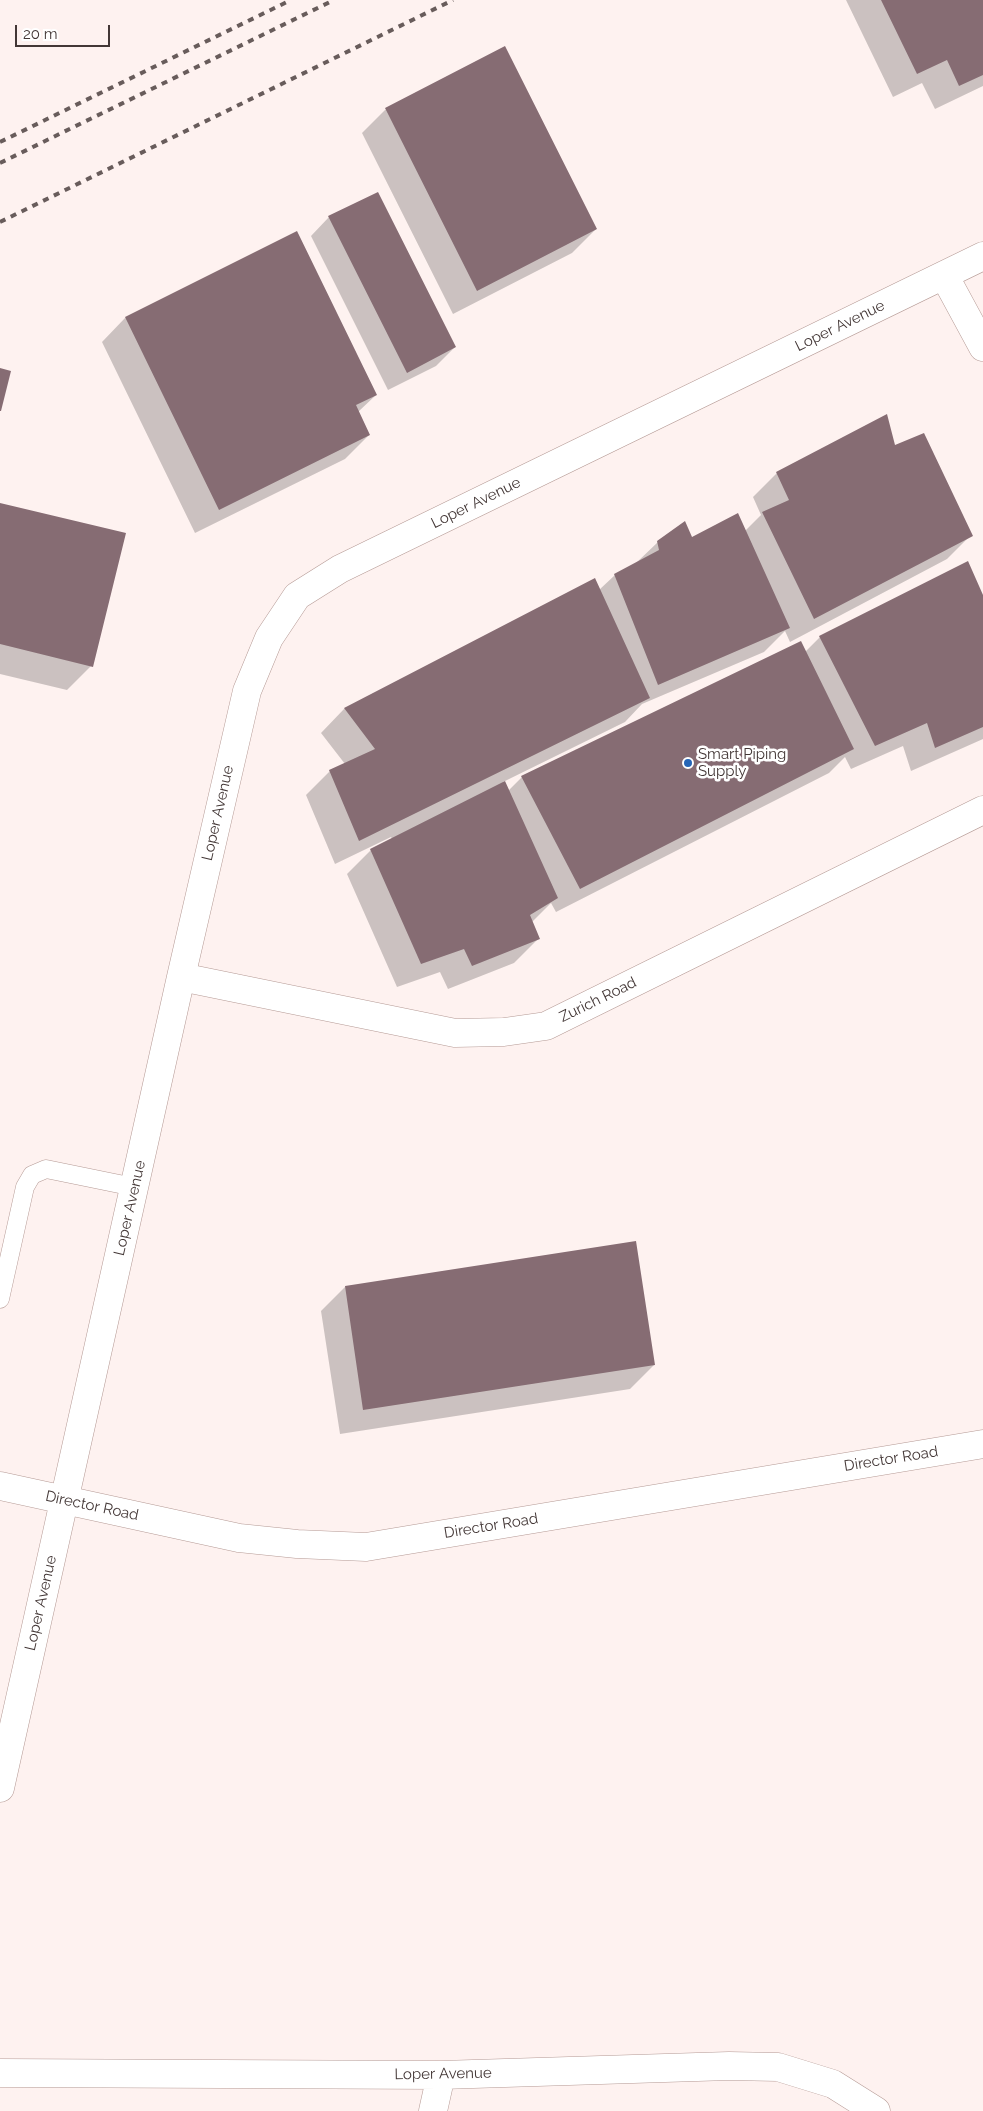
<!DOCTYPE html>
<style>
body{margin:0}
#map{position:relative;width:983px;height:2111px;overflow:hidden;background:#fef2f0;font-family:Raleway,sans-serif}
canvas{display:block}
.scale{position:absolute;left:15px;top:25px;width:95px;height:22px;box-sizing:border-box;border:2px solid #433736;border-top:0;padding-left:6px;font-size:15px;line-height:18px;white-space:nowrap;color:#433736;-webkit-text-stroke:4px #fff;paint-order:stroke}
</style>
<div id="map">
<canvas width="983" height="2111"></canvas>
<div class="scale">20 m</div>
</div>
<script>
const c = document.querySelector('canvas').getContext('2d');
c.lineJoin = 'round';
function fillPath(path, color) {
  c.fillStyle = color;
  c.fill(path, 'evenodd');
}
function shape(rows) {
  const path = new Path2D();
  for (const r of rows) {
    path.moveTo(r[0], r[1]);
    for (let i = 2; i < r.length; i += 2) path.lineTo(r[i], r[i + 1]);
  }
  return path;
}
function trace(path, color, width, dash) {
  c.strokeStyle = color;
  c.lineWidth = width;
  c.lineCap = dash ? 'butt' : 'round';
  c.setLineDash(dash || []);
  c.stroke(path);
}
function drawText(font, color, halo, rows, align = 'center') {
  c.font = font + ' Raleway,sans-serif';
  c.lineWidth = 5;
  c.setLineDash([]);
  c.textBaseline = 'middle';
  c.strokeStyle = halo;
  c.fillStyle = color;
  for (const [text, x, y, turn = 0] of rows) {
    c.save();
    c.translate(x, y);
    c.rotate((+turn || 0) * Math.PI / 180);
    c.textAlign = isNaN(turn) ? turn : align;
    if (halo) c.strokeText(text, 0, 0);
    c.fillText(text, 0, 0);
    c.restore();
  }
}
fillPath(shape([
 [846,0,983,0,983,86,935,109,922,83,893,97],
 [505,48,596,229,572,253,453,314,362,133,385,110],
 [329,217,455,347,436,366,388,390,311,236],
 [125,318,376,395,358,412,369,435,345,459,195,533,102,342],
 [894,447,971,535,947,559,790,642,785,631,764,652,642,704,625,722,503,782,508,791,522,777,805,652,820,637,983,599,983,739,911,771,903,746,851,769,845,757,829,773,556,912,551,903,532,922,538,939,514,963,448,989,440,972,397,987,347,874,371,850,392,839,391,837,335,864,306,795,330,771,345,764,321,733,344,709,594,580,599,590,615,575,635,564,658,542,745,531,761,515,753,497,777,473],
 [0,504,91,666,67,690,0,674],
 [345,1287,654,1365,630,1389,340,1434,321,1311]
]), '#0003');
fillPath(shape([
 [881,0,983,0,983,75,959,86,947,60,917,74],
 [505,46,597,229,477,291,385,108],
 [378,192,456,347,407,373,328,216],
 [297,231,377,395,356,405,370,435,219,510,125,317],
 [0,368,11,371,1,411,0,411],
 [887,414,895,445,924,433,973,536,814,619,762,512,789,500,776,472],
 [0,503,126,533,93,667,0,644],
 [738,513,790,628,658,685,614,574,659,550,657,541,685,521,692,537],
 [968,561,983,595,983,727,935,748,927,723,875,746,819,636],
 [595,578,650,698,359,841,329,770,375,749,344,708],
 [801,641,854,749,580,889,521,776],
 [505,781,558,898,530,915,540,939,472,966,464,949,421,964,370,849],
 [636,1241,655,1365,363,1410,345,1286]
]), '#866c73');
const service = shape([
 [0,1299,25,1187,32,1175,46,1169,134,1187]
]);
const minor = shape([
 [944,275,983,347],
 [181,977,455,1033,504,1032,546,1026,983,810],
 [0,1486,239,1538,297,1544,366,1547,983,1444],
 [0,1788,181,977,247,691,269,638,297,596,340,569,983,256],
 [0,2073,441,2075,729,2066,778,2067,833,2084,876,2111],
 [433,2111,441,2075]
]);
trace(service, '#b59a95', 19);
trace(minor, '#b59a95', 29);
trace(service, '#fff', 18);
trace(minor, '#fff', 28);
trace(shape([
 [0,142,291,0],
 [0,163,334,0],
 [0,222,453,0]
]), '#685c5b', 4, [6, 6]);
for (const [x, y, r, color] of [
 [688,763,5,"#2565b6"]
]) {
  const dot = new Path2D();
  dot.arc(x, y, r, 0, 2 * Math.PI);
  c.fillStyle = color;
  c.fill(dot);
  trace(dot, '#fff', 2);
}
drawText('15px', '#433736', '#fff', [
 ["Loper Avenue",840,326,-26],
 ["Loper Avenue",476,503,-26],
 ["Loper Avenue",218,813,-77],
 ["Zurich Road",598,1000,-26],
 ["Loper Avenue",130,1208,-77],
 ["Director Road",891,1459,-9],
 ["Director Road",92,1506,12],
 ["Director Road",491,1526,-9],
 ["Loper Avenue",41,1603,-77],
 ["Loper Avenue",443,2074,-1]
]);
drawText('15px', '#433736', '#fff', [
 ["Smart Piping",698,754],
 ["Supply",698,771]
], 'left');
</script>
